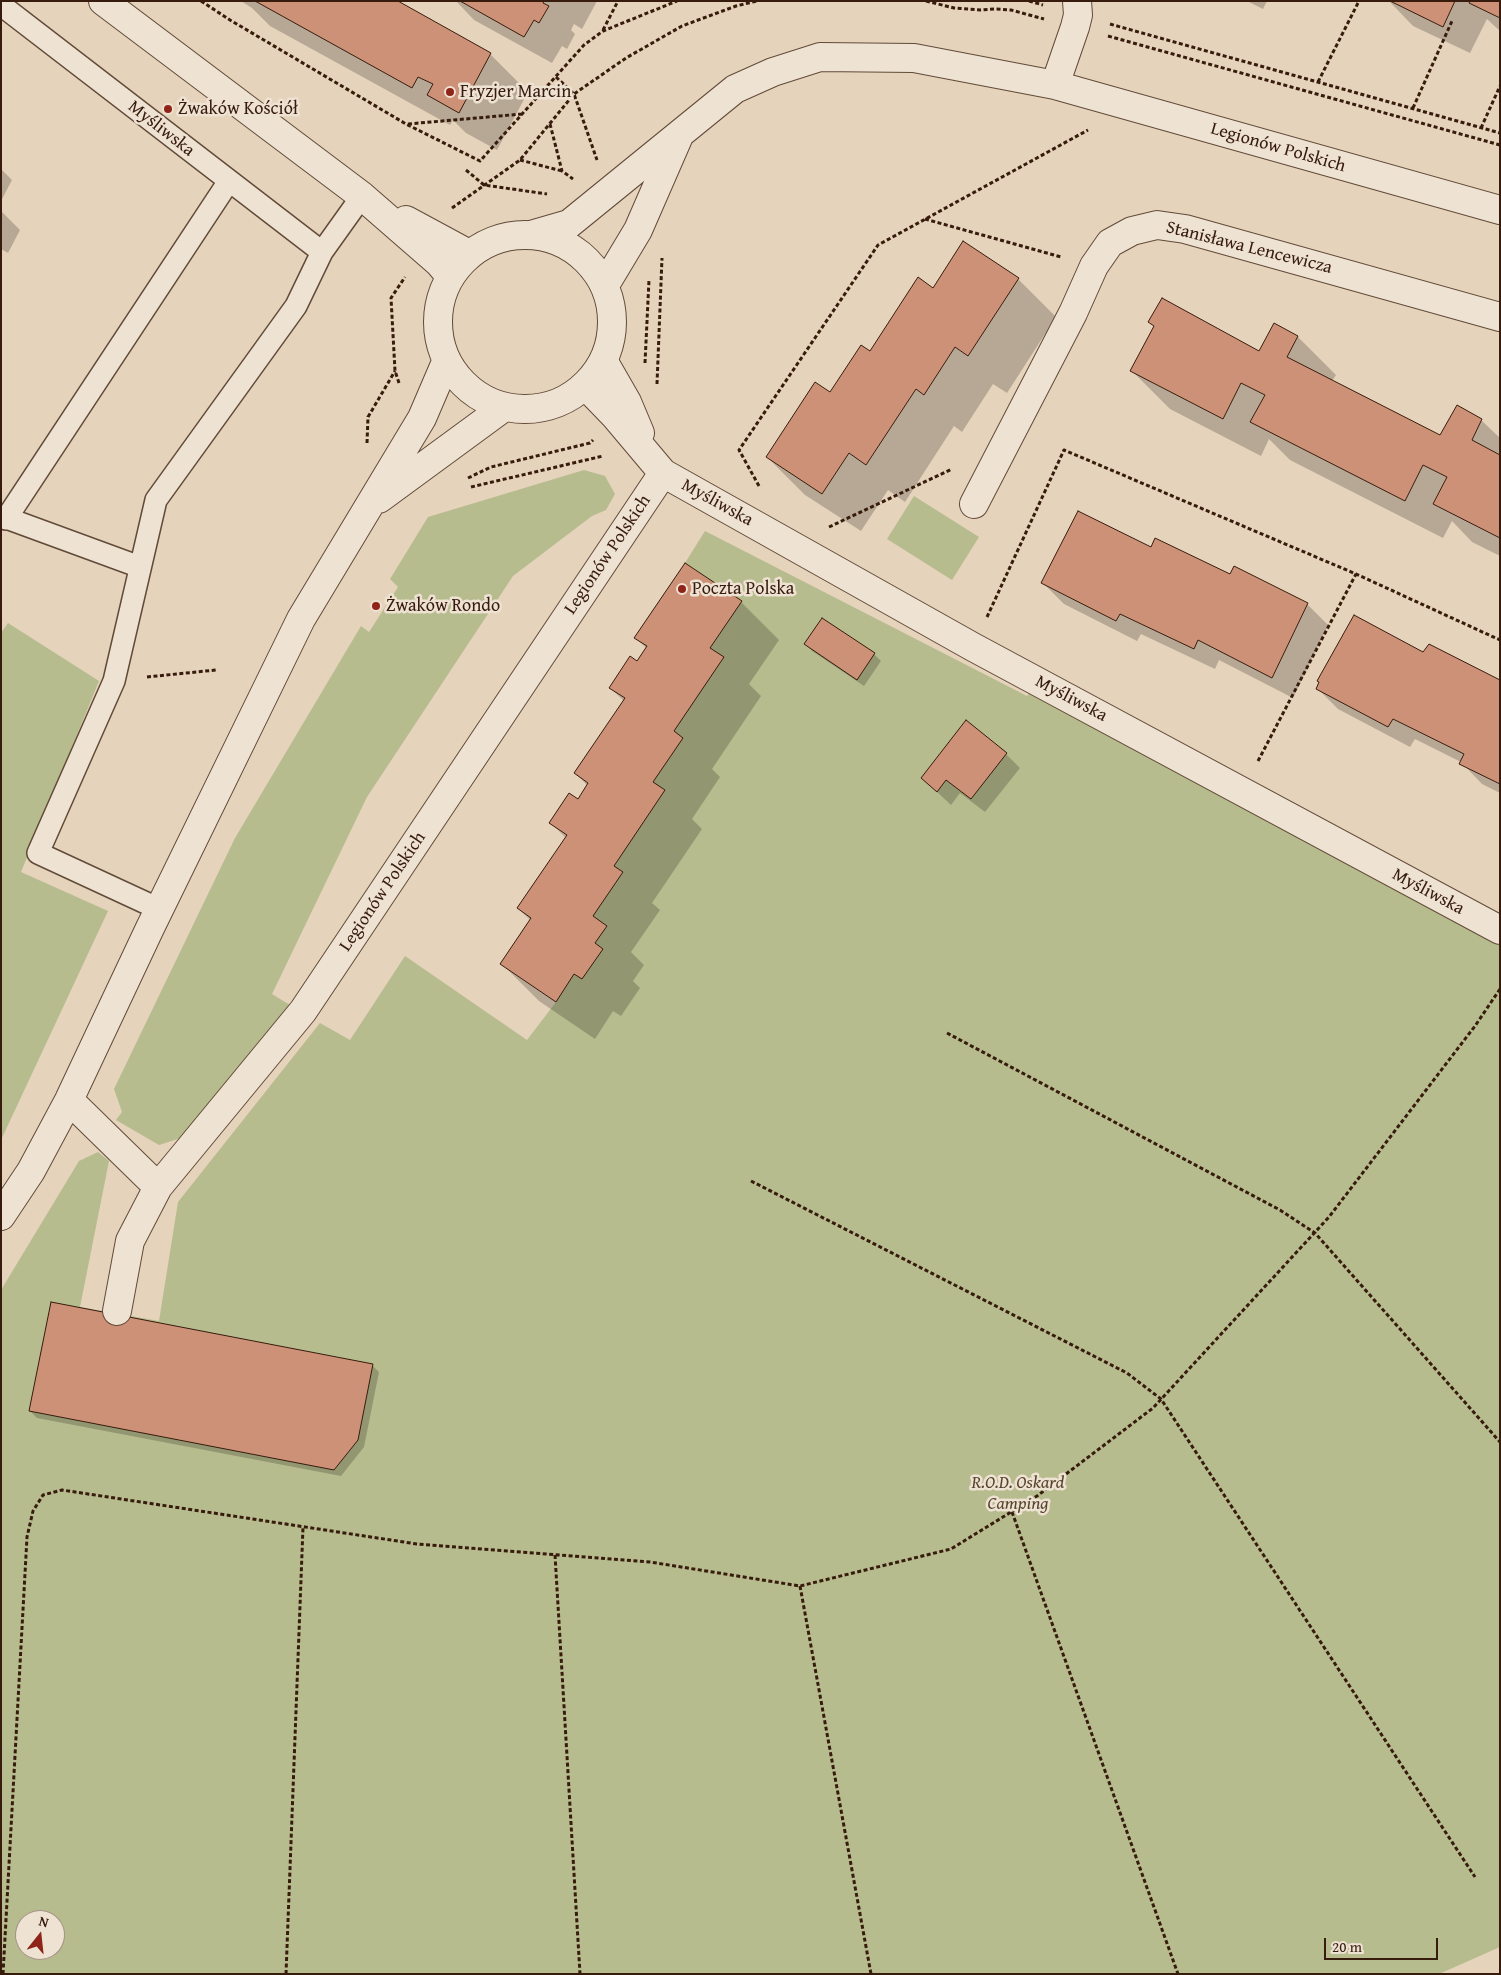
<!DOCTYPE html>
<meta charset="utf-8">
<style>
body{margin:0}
#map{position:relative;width:1501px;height:1975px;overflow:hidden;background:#e5d3bb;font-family:"Gentium Book Plus",serif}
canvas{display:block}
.frame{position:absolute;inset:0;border:2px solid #371c0d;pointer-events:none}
.north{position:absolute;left:15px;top:1910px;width:50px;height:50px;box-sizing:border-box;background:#eee2d3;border:1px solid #a59384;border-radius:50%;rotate:16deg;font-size:14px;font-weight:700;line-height:20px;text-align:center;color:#371c0d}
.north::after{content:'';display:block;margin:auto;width:18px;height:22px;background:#8f2418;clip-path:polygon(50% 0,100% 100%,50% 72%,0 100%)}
.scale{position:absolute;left:1324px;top:1938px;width:114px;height:22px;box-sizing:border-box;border:2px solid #371c0d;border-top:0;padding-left:6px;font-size:15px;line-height:18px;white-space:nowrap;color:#371c0d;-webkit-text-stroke:4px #eee2d3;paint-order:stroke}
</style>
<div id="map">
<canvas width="1501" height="1975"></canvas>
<div class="frame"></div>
<div class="north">N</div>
<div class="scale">20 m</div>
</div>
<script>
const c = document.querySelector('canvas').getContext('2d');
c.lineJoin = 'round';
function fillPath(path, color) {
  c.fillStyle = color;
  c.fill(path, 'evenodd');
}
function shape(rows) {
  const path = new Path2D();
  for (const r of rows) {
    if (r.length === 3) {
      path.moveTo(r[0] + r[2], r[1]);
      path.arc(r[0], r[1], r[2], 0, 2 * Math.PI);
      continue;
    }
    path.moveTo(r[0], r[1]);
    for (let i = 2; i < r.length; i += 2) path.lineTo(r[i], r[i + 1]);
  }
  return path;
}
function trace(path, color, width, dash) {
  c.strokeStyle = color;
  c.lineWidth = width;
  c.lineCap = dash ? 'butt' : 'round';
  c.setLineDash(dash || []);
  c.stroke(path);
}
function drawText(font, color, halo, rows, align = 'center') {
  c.font = font + ' "Gentium Book Plus",serif';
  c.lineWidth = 5;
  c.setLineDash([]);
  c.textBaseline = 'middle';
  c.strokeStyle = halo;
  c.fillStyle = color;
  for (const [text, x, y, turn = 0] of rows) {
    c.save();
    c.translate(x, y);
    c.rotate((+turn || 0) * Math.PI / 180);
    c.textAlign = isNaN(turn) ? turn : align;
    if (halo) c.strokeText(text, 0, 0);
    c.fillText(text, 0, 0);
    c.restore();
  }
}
fillPath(shape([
 [584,470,605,476,615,494,606,510,592,516,513,576,367,797,272,994,290,1005,184,1137,159,1145,116,1120,122,1112,114,1089,235,838,361,626,369,632,398,587,390,579,428,517],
 [914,496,979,537,952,580,887,539],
 [705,531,1027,696,1035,687,1500,945,1500,1947,1439,1974,1,1974,1,1290,79,1161,98,1152,109,1161,80,1307,159,1321,178,1202,320,1023,350,1040,405,956,527,1040,556,1002,559,925,710,648,741,601,685,563],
 [25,1920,55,1920,55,1950,25,1950],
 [8,623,99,681,21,872,108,911,1,1140,1,633]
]), '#b7bc8e');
fillPath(shape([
 [241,1,396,1,490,54,528,92,497,150,466,133,453,120,450,125,270,26,252,8],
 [456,1,597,1,582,29,574,24,571,30,575,34,567,49,562,46,552,63,474,20],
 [1247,1,1267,1,1263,9],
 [1389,1,1500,1,1500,31,1487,19,1470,53,1413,26],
 [1,169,12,180,1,201],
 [1,211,20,230,8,253,1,249],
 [963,243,1018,279,1056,317,1007,393,993,384,962,432,954,426,905,502,888,490,861,531,805,495,767,457,934,289],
 [1150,322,1260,353,1275,325,1298,337,1336,375,1332,381,1441,437,1481,420,1500,438,1500,556,1472,542,1452,521,1443,538,1290,460,1269,439,1261,456,1170,409,1132,371,1155,327],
 [1151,549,1230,575,1307,604,1328,625,1293,698,1219,660,1215,669,1141,634,1137,641,1064,604,1043,583],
 [741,602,779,640,749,684,761,696,712,769,720,777,692,819,702,829,652,903,660,910,631,952,644,965,633,981,640,988,621,1016,613,1011,595,1039,539,1001,501,963,531,921,518,908,566,838,551,823,578,801,588,786,575,773,624,701,610,688,637,663,647,649,636,638],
 [806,644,874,654,881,661,864,686,812,651],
 [1423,654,1500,682,1500,793,1482,784,1461,762,1415,739,1410,747,1338,709,1317,688],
 [967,722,1006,754,1020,768,985,812,960,793,951,805,922,778],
 [372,1365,379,1372,364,1447,341,1476,37,1418,30,1411]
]), '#0003');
const building = shape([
 [255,1,398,1,491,53,459,113,427,95,433,84,418,77,412,88,255,1],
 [460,1,544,1,543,3,549,6,539,23,534,20,524,37,460,1],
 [1390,1,1455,1,1443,27,1390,1],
 [1470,1,1500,1,1500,18,1469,3,1470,1],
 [963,241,1019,278,968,356,955,347,924,395,916,389,866,465,849,453,822,494,766,457,815,382,830,392,861,345,870,351,918,277,933,288,963,241],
 [1162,298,1259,351,1274,323,1298,336,1287,357,1440,435,1457,405,1482,419,1472,440,1500,455,1500,538,1433,504,1447,477,1423,465,1405,501,1250,422,1265,395,1241,383,1223,419,1130,371,1154,326,1148,322,1162,298],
 [1078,511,1151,547,1155,538,1230,574,1234,566,1308,603,1272,678,1198,640,1194,649,1120,614,1116,621,1041,583,1078,511],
 [685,563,742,601,710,648,724,657,674,731,683,738,653,782,665,790,614,866,623,872,593,916,607,926,595,943,603,949,582,979,574,974,556,1002,500,964,531,918,517,908,567,835,549,823,569,793,578,799,588,783,574,773,625,698,609,688,630,656,637,661,647,646,634,638,685,563],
 [1354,615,1423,652,1429,644,1500,680,1500,784,1459,764,1464,754,1393,719,1388,727,1316,689,1319,682,1317,681,1354,615],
 [822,618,875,653,857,680,804,644,822,618],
 [966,720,1007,753,971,799,946,780,937,792,921,778,966,720],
 [51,1302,373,1364,358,1440,334,1470,29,1411,51,1302]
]);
fillPath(building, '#cc9176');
trace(building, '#371c0d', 1);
const service = shape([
 [1,5,322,252],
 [1,516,140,567],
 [6,519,229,181],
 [159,909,38,853,114,681,156,500,296,306,322,252,362,196]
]);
const minor = shape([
 [103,1,362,196,439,263,450,276],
 [1055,85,1075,27,1078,15,1077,1],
 [406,220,469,254],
 [525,322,87],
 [531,235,569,224,735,89,773,72,820,57,914,58,1055,85,1500,210],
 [605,285,638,230,679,136],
 [604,362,627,402,640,433],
 [586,386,615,416,663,473,973,647,1500,930],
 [379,499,503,408],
 [974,504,1073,313,1094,266,1110,243,1132,231,1157,225,1185,229,1500,317],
 [69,1100,158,1187],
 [1,1216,31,1171,69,1100,150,928,301,619,422,418,446,362],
 [117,1311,130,1241,158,1187,303,1011,663,473]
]);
trace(service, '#624a38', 24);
trace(minor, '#624a38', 30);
trace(shape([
 [201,1,230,20,406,124,480,161,584,45,603,31,677,1],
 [926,1,954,8,981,10,995,9,1011,10,1044,19],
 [1029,1,1043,5],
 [1110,24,1500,133],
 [603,30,618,1],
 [1108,36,1500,145],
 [556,77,574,94,597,160],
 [1318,82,1359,1],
 [1413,108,1452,21],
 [408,124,522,114],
 [550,124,562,171,573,179],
 [1481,128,1500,86],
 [520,160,562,171],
 [466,170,484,185,547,194],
 [452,208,520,160,574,94,626,58,682,26,736,6,757,1],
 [925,219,1061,257],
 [645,363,649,280],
 [399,383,395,371,391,298,405,277],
 [657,384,662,258],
 [367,443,368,417,395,371],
 [468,478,491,467,590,443,593,440],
 [759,486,739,450,878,245,1088,130],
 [471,487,603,456],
 [829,527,952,469],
 [987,617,1064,450,1356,574,1500,640],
 [147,677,216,670],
 [1258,761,1356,574],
 [947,1033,1280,1210,1315,1233,1500,1442],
 [751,1181,1127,1373,1161,1399,1475,1877],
 [1012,1512,1178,1974],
 [555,1555,580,1974],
 [800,1586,871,1974],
 [3,1974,27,1537,33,1511,43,1495,62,1490,417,1544,650,1562,800,1586,951,1549,1037,1496,1153,1408,1329,1217,1475,1026,1500,989],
 [286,1974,303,1527]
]), '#371c0d', 3, [4, 2.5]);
trace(service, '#eee2d3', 21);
trace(minor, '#eee2d3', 28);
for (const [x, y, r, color] of [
 [450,92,5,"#8f2418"],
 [168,109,5,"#8f2418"],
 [682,589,5,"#8f2418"],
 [376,606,5,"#8f2418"]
]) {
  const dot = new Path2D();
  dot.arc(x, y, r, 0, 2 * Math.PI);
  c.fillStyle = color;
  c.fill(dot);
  trace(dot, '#eee2d3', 2);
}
drawText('18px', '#371c0d', '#eee2d3', [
 ["Fryzjer Marcin",460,92],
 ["Żwaków Kościół",178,109],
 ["Poczta Polska",692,589],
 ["Żwaków Rondo",386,606]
], 'left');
drawText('18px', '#371c0d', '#eee2d3', [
 ["Myśliwska",161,129,38],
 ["Legionów Polskich",1278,148,16],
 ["Stanisława Lencewicza",1249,248,14],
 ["Myśliwska",717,503,29],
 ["Legionów Polskich",608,555,-56],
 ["Myśliwska",1071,699,28],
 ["Legionów Polskich",383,892,-56],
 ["Myśliwska",1428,892,28]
]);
drawText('italic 18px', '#57442d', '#eee2d3', [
 ["R.O.D. Oskard",1018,1483],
 ["Camping",1018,1504]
]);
</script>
